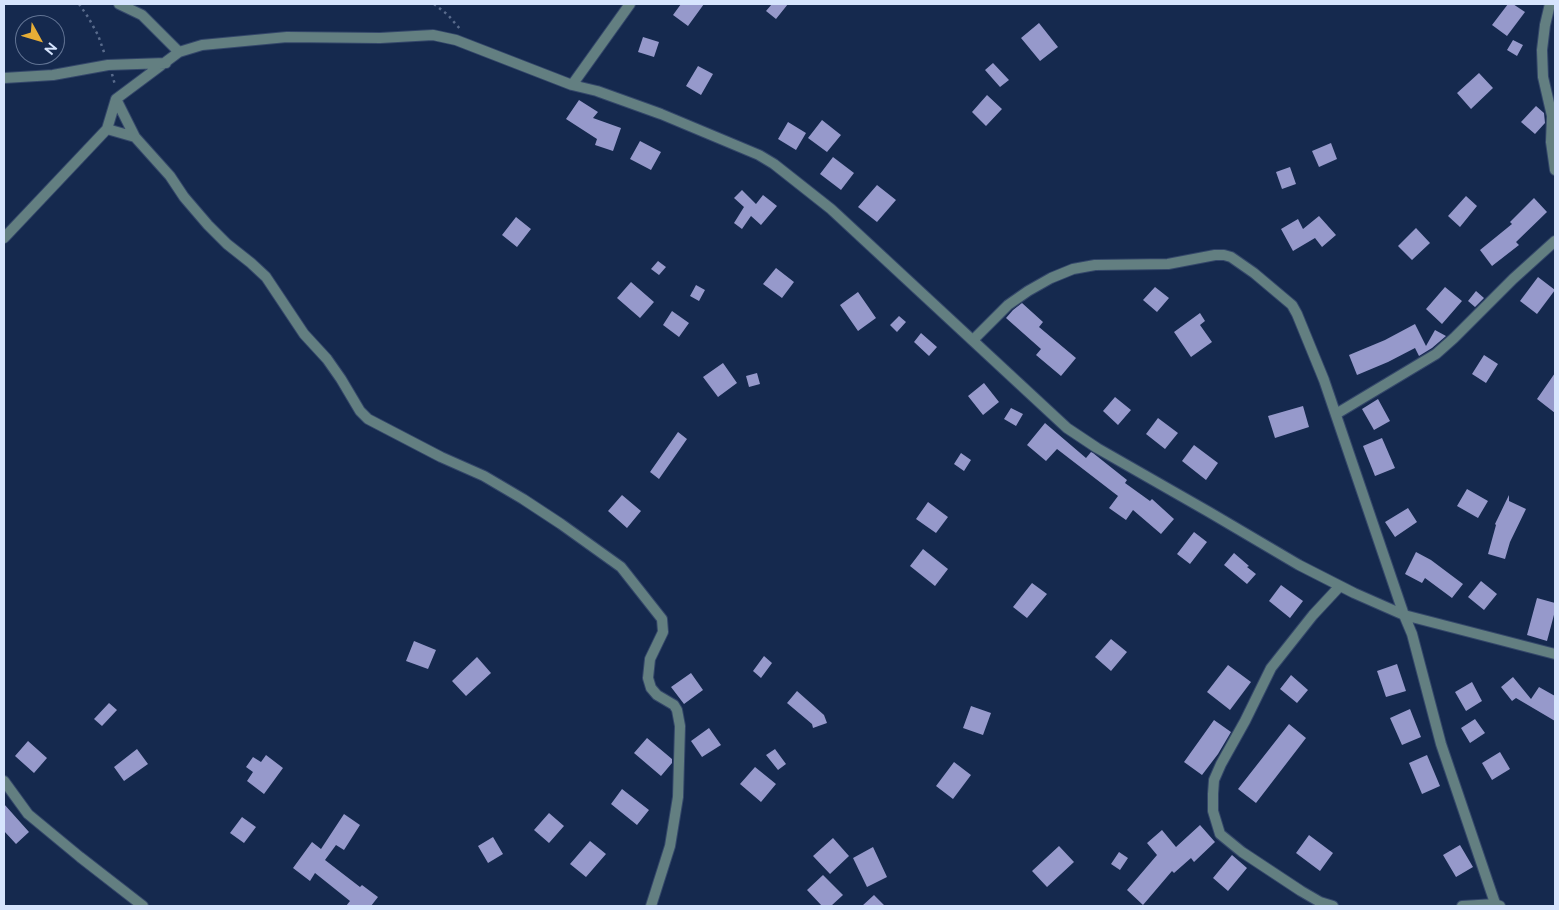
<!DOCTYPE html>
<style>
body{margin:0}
#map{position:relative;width:1559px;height:910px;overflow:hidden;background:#15294e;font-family:Raleway,sans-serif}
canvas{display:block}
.frame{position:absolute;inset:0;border:5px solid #d6e4fd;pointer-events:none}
.north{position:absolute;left:15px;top:15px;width:50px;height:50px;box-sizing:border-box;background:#15294e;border:1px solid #627494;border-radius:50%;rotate:129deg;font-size:14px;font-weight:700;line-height:20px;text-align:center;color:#d6e4fd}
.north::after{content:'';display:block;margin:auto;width:18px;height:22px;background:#e6ad36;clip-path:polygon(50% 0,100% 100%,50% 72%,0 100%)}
</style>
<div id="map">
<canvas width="1559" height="910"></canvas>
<div class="frame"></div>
<div class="north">N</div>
</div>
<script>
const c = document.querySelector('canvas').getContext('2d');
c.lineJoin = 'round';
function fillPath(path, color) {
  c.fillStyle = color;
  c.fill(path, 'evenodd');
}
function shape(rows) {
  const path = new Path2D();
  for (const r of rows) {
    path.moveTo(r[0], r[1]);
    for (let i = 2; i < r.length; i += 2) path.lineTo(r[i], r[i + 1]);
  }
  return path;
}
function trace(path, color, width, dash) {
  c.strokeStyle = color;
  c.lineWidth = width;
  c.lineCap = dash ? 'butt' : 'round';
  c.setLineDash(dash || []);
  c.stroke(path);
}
fillPath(shape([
 [681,4,704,4,688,26,673,15],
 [772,4,788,4,776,19,766,11],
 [1508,4,1513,4,1525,12,1507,36,1492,25],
 [1039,23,1058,47,1040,61,1021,38],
 [643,37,659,42,654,57,638,52],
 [1513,40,1523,45,1517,56,1507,50],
 [993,63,1009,80,1000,87,985,70],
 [698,66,713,74,701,95,686,86],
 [1479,73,1493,88,1471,109,1457,93],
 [987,95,1002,109,986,126,972,112],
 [579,100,598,112,593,118,621,128,613,151,595,145,597,139,566,119],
 [1536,106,1544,113,1545,123,1535,134,1521,122],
 [822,120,841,135,827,152,808,138],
 [788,122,806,133,796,150,778,139],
 [640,141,661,152,651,170,630,159],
 [1331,143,1337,159,1319,167,1312,151],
 [833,157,854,173,841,190,820,174],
 [1290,167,1296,184,1282,189,1276,172],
 [877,185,896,200,877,222,858,207],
 [742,190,756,204,763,195,777,206,761,225,751,216,742,229,734,223,744,207,734,198],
 [1466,196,1477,206,1460,227,1448,216],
 [1534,198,1547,212,1516,242,1519,245,1492,266,1480,250,1512,224,1510,222],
 [1319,216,1336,235,1322,247,1315,238,1293,251,1281,229,1298,219,1303,229],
 [516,217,531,229,517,247,502,235],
 [1416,228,1430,243,1412,260,1398,246],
 [658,261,666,267,659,275,651,269],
 [776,268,794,282,782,298,763,284],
 [1538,277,1555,290,1537,314,1520,301],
 [631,282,654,302,640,318,617,298],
 [696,285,705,290,699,301,690,296],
 [1155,287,1169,298,1157,312,1143,300],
 [1445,287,1462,301,1442,324,1426,309],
 [1476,291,1484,298,1475,307,1468,301],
 [858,292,876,318,858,331,840,305],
 [1022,303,1043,322,1039,327,1076,358,1061,376,1036,355,1041,349,1006,318,1013,310],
 [672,311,689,323,679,337,663,325],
 [1200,313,1205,321,1200,325,1212,342,1191,357,1174,332],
 [899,316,906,322,897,332,890,325],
 [1415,324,1426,346,1435,330,1446,336,1432,348,1419,356,1415,348,1388,362,1357,375,1349,355,1385,340],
 [921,333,937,347,929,356,914,342],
 [1484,355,1498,364,1486,383,1472,374],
 [723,363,737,383,718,397,703,377],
 [757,373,760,384,749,387,746,376],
 [1555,373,1555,413,1537,399],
 [984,383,999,402,983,415,968,396],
 [1115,397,1131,410,1118,425,1103,411],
 [1378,399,1390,421,1374,430,1362,409],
 [1303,406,1309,427,1275,438,1268,416],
 [1011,408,1023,414,1016,426,1004,419],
 [1158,418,1178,433,1165,449,1146,434],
 [1045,423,1086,458,1091,452,1093,453,1127,480,1125,483,1150,501,1152,499,1174,519,1161,534,1133,510,1126,520,1109,508,1118,496,1057,449,1046,461,1027,445],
 [678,432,687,439,659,479,650,472],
 [1382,438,1395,468,1375,476,1363,446],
 [1194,445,1218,463,1206,480,1182,461],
 [961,453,971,460,964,471,954,464],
 [1467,489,1488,501,1478,518,1457,506],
 [622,495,641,511,627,528,608,511],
 [1509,495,1509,501,1526,509,1510,542,1505,559,1488,554,1496,525,1495,524],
 [928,502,948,517,936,533,916,519],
 [1408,508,1417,522,1395,537,1385,522],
 [1194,532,1207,542,1190,564,1177,554],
 [923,549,948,569,935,586,910,566],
 [1416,552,1431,560,1463,584,1452,598,1425,578,1422,583,1405,574],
 [1234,553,1249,566,1247,567,1256,574,1247,584,1224,565],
 [1481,581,1497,594,1484,610,1468,597],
 [1032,583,1047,594,1027,618,1013,607],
 [1281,585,1303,601,1290,618,1269,601],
 [1537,598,1555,603,1555,611,1547,641,1527,635],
 [1111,639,1127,652,1111,671,1095,657],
 [414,641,436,650,428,669,406,661],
 [764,656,772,663,761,678,753,671],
 [477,657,491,673,466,696,452,681],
 [1397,664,1406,691,1386,697,1377,671],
 [1228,665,1251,682,1230,710,1207,692],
 [691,673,703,690,684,704,671,687],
 [1291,675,1308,690,1297,703,1280,689],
 [1513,677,1531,699,1539,687,1555,696,1555,721,1516,698,1512,701,1501,687],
 [1472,682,1482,701,1466,711,1455,692],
 [797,691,824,715,827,723,813,728,812,724,787,703],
 [109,703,117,710,102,726,94,719],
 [971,706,991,713,983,735,963,728],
 [1410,709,1421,737,1402,745,1390,718],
 [1475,719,1485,733,1470,743,1461,728],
 [1214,720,1231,732,1218,754,1202,775,1184,762],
 [1289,724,1306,738,1256,803,1238,789],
 [709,728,721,745,702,757,691,741],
 [647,738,672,759,672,763,661,776,634,753],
 [28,741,47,758,34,773,15,756],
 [137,749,148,764,124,781,114,767],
 [775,749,786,764,778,770,766,755],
 [1500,752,1510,769,1492,780,1482,763],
 [266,755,283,768,264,794,247,781,253,772,246,767,253,757,261,762],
 [1427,755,1440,786,1422,794,1409,763],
 [954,762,971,775,953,799,936,786],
 [755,767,776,784,761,802,740,784],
 [622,789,649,810,637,825,611,804],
 [4,804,29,832,16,844,4,831],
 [549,813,564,826,549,843,534,830],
 [344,814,360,825,344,850,336,845,325,860,360,887,362,885,378,897,371,906,346,906,350,901,315,873,310,881,293,868,312,842,321,849],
 [242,817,256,827,244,843,230,833],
 [1200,825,1215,842,1194,862,1191,858,1174,873,1172,871,1143,905,1127,890,1157,855,1147,843,1162,830,1176,847],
 [1309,835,1333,853,1320,871,1296,853],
 [493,837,503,854,488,863,478,846],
 [833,838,849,856,830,874,813,856],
 [590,841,606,854,586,877,570,864],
 [1460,845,1473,867,1456,877,1443,855],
 [1059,846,1074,862,1047,887,1032,871],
 [873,847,887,877,867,887,853,858],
 [1119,852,1128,858,1120,870,1111,864],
 [1232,855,1247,868,1228,891,1213,878],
 [823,875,843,895,831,906,822,906,807,890],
 [874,895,885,906,862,906]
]), '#9699cb');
const minor = shape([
 [119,4,142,15,179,52],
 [1550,4,1545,25,1542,50,1543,77,1552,116,1551,142,1555,170],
 [4,78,53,75,108,65,166,63],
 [572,85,630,4],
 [116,99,135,137],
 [107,129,135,137,170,176,184,197,208,225,227,244,251,263,266,277,304,334,327,359,341,379,360,411,368,419,441,457,484,476,523,499,561,524,621,567,662,619,663,632,650,659,648,678,651,688,657,695,674,705,677,710,680,726,678,797,670,846,651,906],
 [4,238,107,129,116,99,179,52,202,45,287,37,380,38,433,35,456,40,572,85,597,91,661,114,759,155,774,164,831,209,1067,428,1097,448,1209,512,1299,565,1354,593,1404,615,1555,654],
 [973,340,1008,305,1028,291,1051,278,1073,269,1095,265,1168,264,1215,255,1224,255,1231,257,1254,273,1292,305,1297,314,1324,380,1404,615,1412,634,1441,744,1496,906],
 [1336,414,1436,354,1454,338,1513,279,1555,241],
 [4,781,28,814,80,857,143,906],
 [1333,906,1320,902,1301,891,1242,852,1220,834,1213,811,1213,794,1214,780,1221,764,1245,721,1271,668,1313,615,1340,586],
 [1462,906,1495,904,1500,906]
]);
trace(minor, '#34476a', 12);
trace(shape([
 [79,4,88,17,98,35,105,55],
 [434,4,448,15,460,29],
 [112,74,115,85]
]), '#596b8c', 2.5, [2.5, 4]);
trace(minor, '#637f81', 10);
</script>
